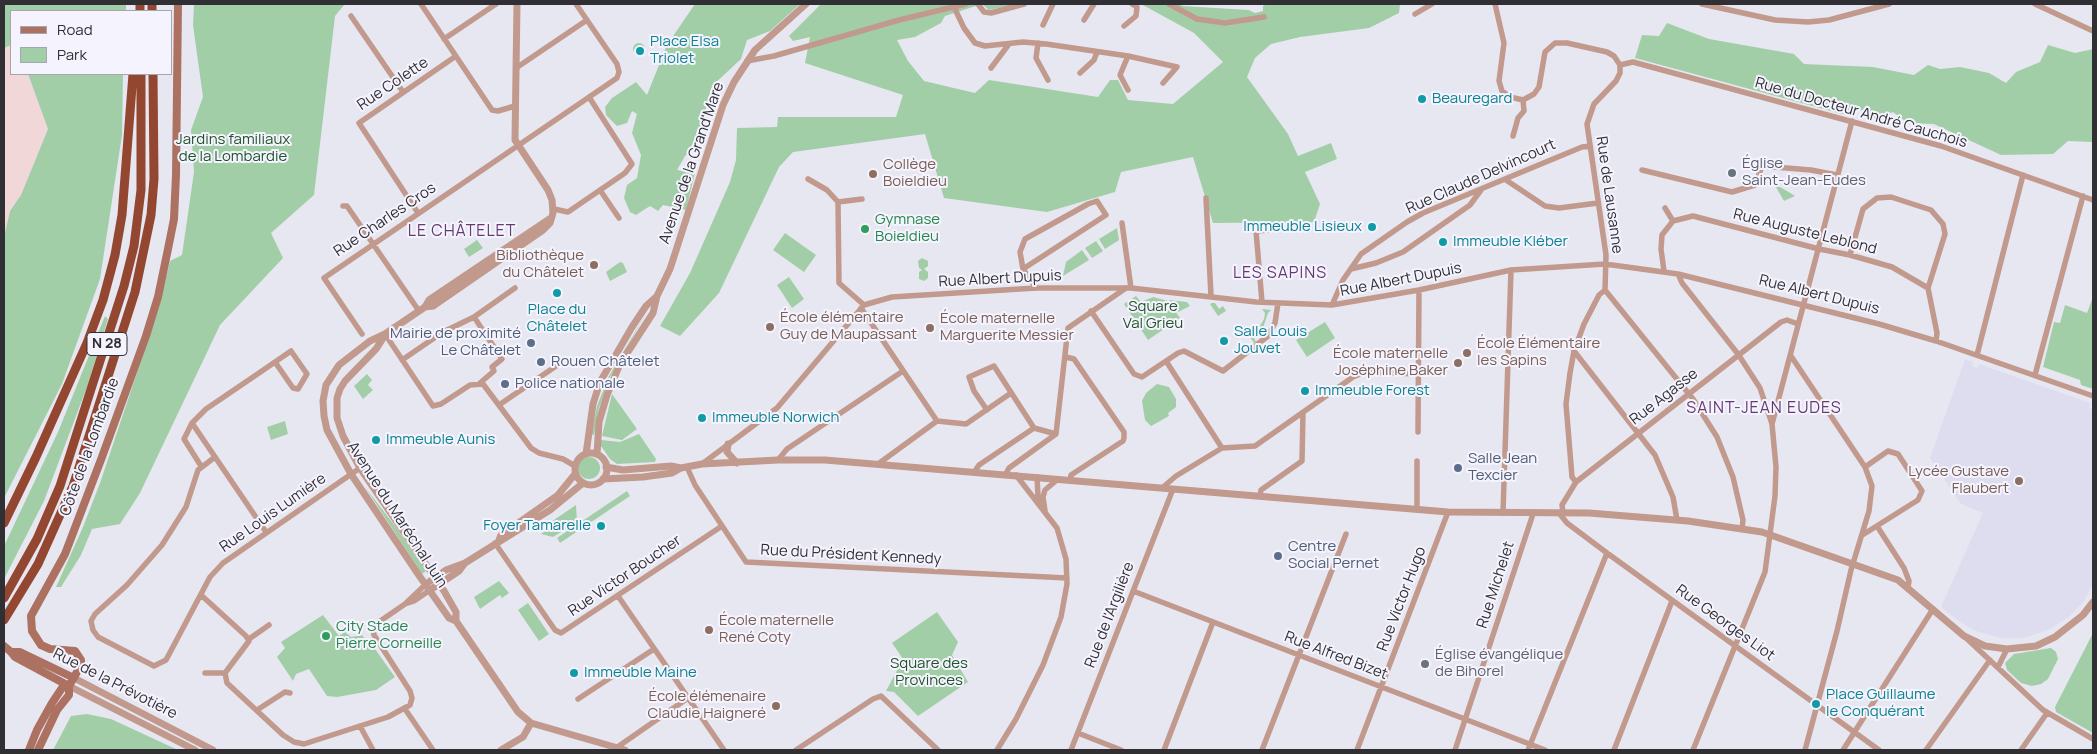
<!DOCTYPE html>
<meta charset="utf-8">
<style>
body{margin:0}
#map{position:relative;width:2097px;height:754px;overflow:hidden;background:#e7e7f2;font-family:Manrope,sans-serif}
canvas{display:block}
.frame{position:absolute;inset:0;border:5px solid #303034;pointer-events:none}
.legend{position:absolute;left:10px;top:10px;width:162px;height:65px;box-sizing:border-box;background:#f5f4fe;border:1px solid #a6a6ad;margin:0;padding:6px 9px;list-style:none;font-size:15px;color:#303034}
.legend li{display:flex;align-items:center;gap:10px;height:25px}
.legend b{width:25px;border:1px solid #a6a6ad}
</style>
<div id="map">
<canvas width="2097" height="754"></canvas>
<div class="frame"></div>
<ul class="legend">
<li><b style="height:6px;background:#ac7160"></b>Road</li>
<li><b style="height:14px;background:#a2cea7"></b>Park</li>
</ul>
</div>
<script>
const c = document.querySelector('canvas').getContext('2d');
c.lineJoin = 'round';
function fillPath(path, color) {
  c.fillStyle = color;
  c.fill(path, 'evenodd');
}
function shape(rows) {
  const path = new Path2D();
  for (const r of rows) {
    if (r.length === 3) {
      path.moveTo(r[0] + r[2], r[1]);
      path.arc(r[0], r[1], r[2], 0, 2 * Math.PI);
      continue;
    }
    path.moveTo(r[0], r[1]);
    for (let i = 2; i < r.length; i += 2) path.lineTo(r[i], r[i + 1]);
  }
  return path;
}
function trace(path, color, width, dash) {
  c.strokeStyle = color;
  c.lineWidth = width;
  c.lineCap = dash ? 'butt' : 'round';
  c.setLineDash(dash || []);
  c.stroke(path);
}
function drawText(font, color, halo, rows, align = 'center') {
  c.font = font + ' Manrope,sans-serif';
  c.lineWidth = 4;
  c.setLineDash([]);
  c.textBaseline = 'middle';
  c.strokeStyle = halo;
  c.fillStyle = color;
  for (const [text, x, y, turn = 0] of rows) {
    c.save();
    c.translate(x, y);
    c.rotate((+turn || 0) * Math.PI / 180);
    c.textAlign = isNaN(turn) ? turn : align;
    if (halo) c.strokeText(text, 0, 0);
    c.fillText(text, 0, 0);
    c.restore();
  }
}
fillPath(shape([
 [11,45,11,74,28,74,48,129,21,195,10,211,4,237,4,48]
]), '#f2d7d9');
fillPath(shape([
 [1965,359,1973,362,1972,366,1978,368,1979,364,2090,403,2089,408,2093,410,2093,583,2084,601,2069,617,2050,629,2024,638,2000,638,1976,631,1960,622,1941,607,1983,513,1961,504,1930,458]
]), '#deddf0');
fillPath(shape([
 [4,4,126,4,126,11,11,11,11,45,4,48],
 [194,4,345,4,335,16,314,195,271,233,283,258,220,325,140,493,120,524,92,529,81,555,61,587,56,587,83,527,100,483,158,310,170,261,182,255,194,172,191,130,203,97,193,25],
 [695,4,800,4,770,31,747,40,741,59,712,86,695,149,685,156,677,170,695,173,686,210,663,205,658,211,650,206,636,215,630,212,624,198,627,185,637,178,641,155,632,133,637,114,632,111,627,123,617,126,606,115,605,107,612,98,636,82,647,95,667,45],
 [821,4,1017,4,989,10,982,4,945,16,941,23,915,37,897,40,908,61,924,81,975,93,989,80,1098,97,1110,80,1118,80,1128,100,1173,104,1223,62,1194,33,1141,4,1181,4,1182,6,1249,10,1255,13,1263,11,1263,6,1267,4,1400,4,1399,13,1369,28,1300,37,1271,44,1255,58,1247,77,1288,134,1298,156,1331,143,1337,159,1305,172,1320,204,1314,222,1213,223,1193,157,1121,172,1115,192,1047,212,944,198,925,134,793,152,779,167,719,293,680,336,660,326,690,273,730,182,736,160,737,128,777,127,778,117,896,117,903,95,805,63,810,37,793,41,789,36],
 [1667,23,1709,39,1794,54,1804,64,1873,67,1914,75,1928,65,1940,69,1960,67,1989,73,2006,83,2016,72,2040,62,2048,45,2075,53,2093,49,2093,142,2068,141,2053,154,2001,155,1934,124,1908,123,1893,112,1876,120,1863,110,1842,114,1635,58,1642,35,1659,36],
 [639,49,6],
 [28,74,123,74,122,135,100,279,62,384,4,498,4,237,10,211,21,195,48,129],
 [1778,186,1787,191,1795,196,1784,201,1776,187],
 [1117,228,1119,240,1105,249,1099,239],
 [785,233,816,255,804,272,773,250],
 [477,240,483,248,469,257,464,249],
 [1096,241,1103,251,1092,258,1085,248],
 [1082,250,1089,260,1063,276,1066,262],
 [922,258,928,261,928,266,924,269,928,272,928,278,924,281,919,279,919,272,922,270,919,268,918,261],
 [620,262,623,263,627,272,610,281,606,272],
 [789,277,804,299,792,308,777,285],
 [1136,296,1141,302,1153,297,1168,301,1180,318,1148,340,1124,304],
 [2093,297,2093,389,2081,385,2080,380,2043,367,2054,322,2060,323,2065,305,2087,313],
 [1169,300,1187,302,1190,306,1178,312],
 [1212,303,1215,303,1219,309,1223,306,1226,311,1218,316,1210,304],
 [1262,309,1271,310,1268,313,1263,328,1254,338,1256,342,1254,343,1246,331,1248,330,1252,335,1259,328,1264,319,1265,313],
 [648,310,610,377,599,408,594,435,591,434,597,406,609,376],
 [105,316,108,319,87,387,44,501,4,579,4,546,58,432],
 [1325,322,1335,338,1307,357,1296,340],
 [367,374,372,380,368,385,373,390,363,399,354,386],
 [1157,384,1169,387,1176,399,1176,407,1168,413,1169,416,1151,426,1145,420,1142,401,1146,393],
 [612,394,637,429,622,440,602,436],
 [285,421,288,434,271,440,267,427],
 [639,434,656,459,655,462,617,464,610,459,601,446,601,440,620,442],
 [589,468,11],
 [365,487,395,526,426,571,422,574],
 [627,491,630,496,560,543,557,538],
 [576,505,577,522,553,537,541,534,547,530,545,526],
 [499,581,509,593,502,598,500,595,480,609,474,597],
 [528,603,549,634,539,641,518,610],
 [937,612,958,642,952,655,968,682,918,716,894,692,886,691,903,659,892,643],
 [323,615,339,636,345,632,351,637,362,635,368,643,370,642,395,677,376,690,337,697,327,696,309,669,296,674,293,681,277,657,285,648,281,642],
 [2093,633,2093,733,2056,712,2055,707],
 [2051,648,2056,652,2058,659,2048,679,2041,684,2032,686,2021,683,2007,670,2005,663,2014,654],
 [87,714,111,719,178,750,53,750,71,716]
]), '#a2cea7');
trace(shape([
 [421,4,492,110,498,111,515,106],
 [978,4,984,12,991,13,1024,4],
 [1169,4,1197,19,1225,23,1264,17],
 [1495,4,1504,43,1499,81,1502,91,1510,97,1523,100,1534,94,1539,87,1545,52,1555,43,1567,43,1607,52,1614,56,1620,65,1620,73,1616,81,1594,104,1587,124,1606,255,1605,290,1599,295,1584,324,1574,351,1570,373,1566,404,1572,477,1576,482],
 [1702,4,1775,20,1808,22,1829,20,1889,4],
 [2035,4,2093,31],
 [954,7,964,28,975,43,985,46,1023,42,1046,44,1128,56,1177,67,1163,83],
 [1415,14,1432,4],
 [351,16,403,92],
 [1084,20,1094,4],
 [1043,25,1053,4],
 [1124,26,1136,16,1137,7,1132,4],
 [444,39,496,4],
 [1038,43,1036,58,1048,80],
 [747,61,774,56,899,20,966,4],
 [1620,65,1633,62,1941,146,2093,200],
 [516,68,587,20],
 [991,68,1009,44],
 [1080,73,1094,60,1097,52],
 [1128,90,1120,75,1128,56],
 [1513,136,1518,118,1524,111,1523,100],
 [1642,170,1732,192,1755,185,1762,166,1811,170,1837,175],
 [808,179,827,190,838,202,839,283,864,305],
 [1506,180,1545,206,1559,208,1598,203],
 [600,190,619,218],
 [1206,198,1211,296],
 [838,202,862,199],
 [343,206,347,206,419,311],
 [1665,208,1673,221],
 [554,209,568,212,625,173,632,164,589,97],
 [418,213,359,123,456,56],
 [1122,223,1131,288],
 [1850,255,1863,209,1877,198,1891,197,1931,210,1943,224,1945,234,1928,288],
 [1023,269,1020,252,1025,239,1088,204,1097,201,1106,215,1023,269,1036,288],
 [1351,269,1376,263,1403,252,1470,205,1481,190],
 [1664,271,1661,249,1662,235,1673,221,1693,216,1819,249,1850,255,1892,267,1928,288,1937,333,1936,341],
 [1678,274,1682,283,1738,354,1760,388,1772,424,1776,467,1775,496,1765,572,1693,750],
 [1605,290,1693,399,1717,437,1733,477,1743,520,1742,529],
 [1262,302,1256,231,1268,230],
 [1332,305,1343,280,1361,254,1407,222,1423,213,1582,147,1590,146],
 [861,308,937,421],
 [1091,311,1134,374,1142,377,1178,353,1184,351,1223,371,1268,336,1275,323,1278,303],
 [474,317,502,359,492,367,494,371,480,383],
 [362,334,324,278,617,78,619,72,617,64,576,4],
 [385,334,433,406,441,404,470,385,483,384,531,448,539,453,563,459,575,466],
 [1574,351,1655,455,1673,497,1677,520],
 [1977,355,2023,175],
 [1791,356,1865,467,1872,486,1869,511,1851,570,1837,631,1805,750],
 [1066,357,1074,359,1124,432,1124,438,1123,441,1071,475,1070,480],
 [402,360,443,332,474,317,515,288],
 [1166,361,1222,448,1255,446,1353,377,1365,372,1418,374],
 [2035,375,2083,196],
 [499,405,559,364],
 [987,410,974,391,969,377,994,366,1034,428,1056,434],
 [192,423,184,439,201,466],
 [1772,424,1852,121],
 [1418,432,1419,290],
 [215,457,198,470,186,507,162,545,127,585,95,614,91,621,93,630,98,637,154,666,166,660,210,577,223,563,360,468],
 [778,460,787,449,903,371],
 [702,464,777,408,864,305,892,297,1036,288,1131,288,1256,302,1332,305,1419,290,1511,270,1605,264,1678,274,1879,324,1936,341,2093,396],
 [878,464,937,421,966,424,1011,393],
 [687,467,695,485,746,562,1067,578],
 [975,471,979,465,1034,428],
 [1005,475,1009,468,1056,434,1068,328,1126,288],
 [1037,477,1038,496,1042,505],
 [1162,488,1176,476,1222,448],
 [1260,496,1261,490,1302,461,1303,412],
 [1417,510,1417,461],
 [1045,511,1043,497,1045,490,1058,479],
 [1503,513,1511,270],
 [1559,513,1567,523,1607,553,1879,750],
 [1563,513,1562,505,1576,482,1781,322,1787,320,1798,324],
 [1877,526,1904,568,1909,581,1908,587],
 [266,532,192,423,206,409,259,373,291,351,307,374,298,389,293,388,275,362],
 [1864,534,1918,500,1922,491,1898,454,1888,451,1865,467],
 [495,543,555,630,561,633,722,526],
 [1133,591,1545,750],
 [201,595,246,636,249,641,225,673,227,683,283,735,294,742,304,744,388,717,410,705,412,698,410,691,374,635,373,629,376,624,405,604,414,601,430,590],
 [618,596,724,750],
 [405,604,426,584],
 [1965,637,2043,710,2093,739],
 [249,639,269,625],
 [1998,667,2007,649],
 [205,673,225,673],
 [578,699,654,649],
 [405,709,433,750],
 [257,710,285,692,290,693],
 [360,726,373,750],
 [1078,733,1121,750],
 [616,748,688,698],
 [796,750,873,699,881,696,938,750],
 [997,750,1016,719,1043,665,1061,617,1067,584,1066,559,1057,528,1016,475],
 [1071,750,1173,489],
 [1164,750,1213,622],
 [1262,750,1346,534],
 [1357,750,1448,512],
 [1455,750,1533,514],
 [1528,750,1607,553],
 [1614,750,1672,601],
 [1843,750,1933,609],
 [1926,750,1990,660],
 [2021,750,2047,713]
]), '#c2998d', 5.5);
trace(shape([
 [551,218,429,300,425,307,385,334,370,341,339,365,326,385,323,401,324,416,327,430,351,474,418,574,449,618,456,621,518,712,531,723,625,750],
 [425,307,433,306,543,230,550,223,553,213,552,200,548,190,515,140,517,4],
 [385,335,376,349,345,381,340,389,337,398,337,418,343,436,360,468,444,591,456,612,456,621],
 [728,444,727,452,737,463],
 [591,469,16],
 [586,454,593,404,600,382,632,327,646,306,657,296],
 [597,454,599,422,607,395,620,364,653,313,657,296,670,269,723,105,734,82,755,50,806,4],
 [606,467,623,470,671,466,681,468],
 [603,479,643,477,672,473,681,468,702,464,778,460,825,460,1448,512,1589,513,1688,521,1762,532,1898,580,1964,636,1985,646,2007,649,2036,646,2055,637,2083,615,2093,602],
 [499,540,501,535,558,495,575,474],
 [426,584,446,570,465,563],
 [430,590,459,571,465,563,550,510,583,483],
 [74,678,213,750],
 [69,686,195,750],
 [501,750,523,737,531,723]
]), '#c2998d', 7);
trace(shape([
 [4,646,11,652,20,652,74,678],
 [11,652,15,657,69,686],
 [29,750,37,730,52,703,62,688,69,686],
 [38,750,57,710,69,695,69,686,81,665,81,660,75,651,50,649,41,645,32,631,31,616,65,554,102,457,146,336,158,297,168,249,174,219,176,175,178,4]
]), '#ac7160', 8);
trace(shape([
 [140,11,140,4],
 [152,11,152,4],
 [4,523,36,457,87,343,103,300,115,255,122,215,133,74],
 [4,598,37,539,60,486,124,286,134,246,141,190,141,74],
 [4,620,38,564,73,486,135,292,151,215,154,179,153,74]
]), '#934731', 9);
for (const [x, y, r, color] of [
 [640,51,5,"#0f9aa8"],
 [1422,99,5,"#0f9aa8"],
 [1732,173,5,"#6b7280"],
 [873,174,5,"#8d6e63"],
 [1372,227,5,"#0f9aa8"],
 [865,229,5,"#2e9e5b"],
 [1443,242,5,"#0f9aa8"],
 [594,265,5,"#8d6e63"],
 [557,293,5,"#0f9aa8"],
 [770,327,5,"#8d6e63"],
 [930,328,5,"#8d6e63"],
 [1224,341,5,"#0f9aa8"],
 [531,343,5,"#5c6f8a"],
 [1467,353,5,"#8d6e63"],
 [541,362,5,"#5c6f8a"],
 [1458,363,5,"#8d6e63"],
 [505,384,5,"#5c6f8a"],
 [1305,391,5,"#0f9aa8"],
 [702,418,5,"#0f9aa8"],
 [376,440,5,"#0f9aa8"],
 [1458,468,5,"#5c6f8a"],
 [2019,481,5,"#8d6e63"],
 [601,526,5,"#0f9aa8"],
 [1278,556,5,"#5c6f8a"],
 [709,630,5,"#8d6e63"],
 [326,636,5,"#2e9e5b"],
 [1425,664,5,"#6b7280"],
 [574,673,5,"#0f9aa8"],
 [1816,704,5,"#0f9aa8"],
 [776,706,5,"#8d6e63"]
]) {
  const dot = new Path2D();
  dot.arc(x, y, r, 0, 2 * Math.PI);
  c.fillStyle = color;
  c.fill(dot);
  trace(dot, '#f5f4fe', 2);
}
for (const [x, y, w] of [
 [107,344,40]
]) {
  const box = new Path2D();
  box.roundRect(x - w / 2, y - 11.5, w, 23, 4);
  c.fillStyle = '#f5f4fe';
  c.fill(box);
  trace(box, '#303034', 1);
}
drawText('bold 14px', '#303034', null, [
 ["N 28",107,344]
]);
drawText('15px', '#0d838f', '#f5f4fe', [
 ["Place Elsa",650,42],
 ["Triolet",650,59],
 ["Beauregard",1432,99],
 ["Immeuble Lisieux",1362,227,"right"],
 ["Immeuble Kléber",1453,242],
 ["Place du",557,310,"center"],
 ["Châtelet",557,327,"center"],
 ["Salle Louis",1234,332],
 ["Jouvet",1234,349],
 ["Immeuble Forest",1315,391],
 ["Immeuble Norwich",712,418],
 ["Immeuble Aunis",386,440],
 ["Foyer Tamarelle",591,526,"right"],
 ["Immeuble Maine",584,673],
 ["Place Guillaume",1826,695],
 ["le Conquérant",1826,712]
], 'left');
drawText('15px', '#303034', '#f5f4fe', [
 ["Rue Colette",393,84,-34],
 ["Rue du Docteur André Cauchois",1861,113,16],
 ["Avenue de la Grand'Mare",692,163,-71],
 ["Rue Claude Delvincourt",1481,177,-24],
 ["Rue de Lausanne",1609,195,82],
 ["Rue Charles Cros",385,220,-34],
 ["Rue Auguste Leblond",1805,232,14],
 ["Rue Albert Dupuis",1000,279,-3],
 ["Rue Albert Dupuis",1401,280,-11],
 ["Rue Albert Dupuis",1819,295,14],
 ["Rue Agasse",1664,397,-38],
 ["Côte de la Lombardie",90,447,-70],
 ["Rue Louis Lumière",273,513,-35],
 ["Avenue du Maréchal Juin",397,515,57],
 ["Rue du Président Kennedy",851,555,3],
 ["Rue Victor Boucher",625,576,-34],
 ["Rue Michelet",1496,585,-72],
 ["Rue Victor Hugo",1402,599,-69],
 ["Rue de l'Argilière",1110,615,-69],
 ["Rue Georges Liot",1725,623,36],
 ["Rue Alfred Bizet",1336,656,21],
 ["Rue de la Prévotière",115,684,27]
]);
drawText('15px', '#1f532a', '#f5f4fe', [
 ["Jardins familiaux",233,140],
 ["de la Lombardie",233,157],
 ["Square",1153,307],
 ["Val Grieu",1153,324],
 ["Square des",929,664],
 ["Provinces",929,681]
]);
drawText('15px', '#5b616d', '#f5f4fe', [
 ["Église",1742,164],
 ["Saint-Jean-Eudes",1742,181],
 ["Église évangélique",1435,655],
 ["de Bihorel",1435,672]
], 'left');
drawText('15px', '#785e54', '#f5f4fe', [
 ["Collège",883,165],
 ["Boieldieu",883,182],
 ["Bibliothèque",584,256,"right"],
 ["du Châtelet",584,273,"right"],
 ["École élémentaire",780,318],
 ["Guy de Maupassant",780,335],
 ["École maternelle",940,319],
 ["Marguerite Messier",940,336],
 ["École Élémentaire",1477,344],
 ["les Sapins",1477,361],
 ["École maternelle",1448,354,"right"],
 ["Joséphine Baker",1448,371,"right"],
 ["Lycée Gustave",2009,472,"right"],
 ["Flaubert",2009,489,"right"],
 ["École maternelle",719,621],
 ["René Coty",719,638],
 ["École élémenaire",766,697,"right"],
 ["Claudie Haigneré",766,714,"right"]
], 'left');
drawText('15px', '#27864d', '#f5f4fe', [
 ["Gymnase",875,220],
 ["Boieldieu",875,237],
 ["City Stade",336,627],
 ["Pierre Corneille",336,644]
], 'left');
drawText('15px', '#4e5e75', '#f5f4fe', [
 ["Mairie de proximité",521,334,"right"],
 ["Le Châtelet",521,351,"right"],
 ["Rouen Châtelet",551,362],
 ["Police nationale",515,384],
 ["Salle Jean",1468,459],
 ["Texcier",1468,476],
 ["Centre",1288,547],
 ["Social Pernet",1288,564]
], 'left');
c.letterSpacing = '1px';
drawText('16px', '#643a71', '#f5f4fe', [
 ["LE CHÂTELET",462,232],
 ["LES SAPINS",1280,274],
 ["SAINT-JEAN EUDES",1764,409]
]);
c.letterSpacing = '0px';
</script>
